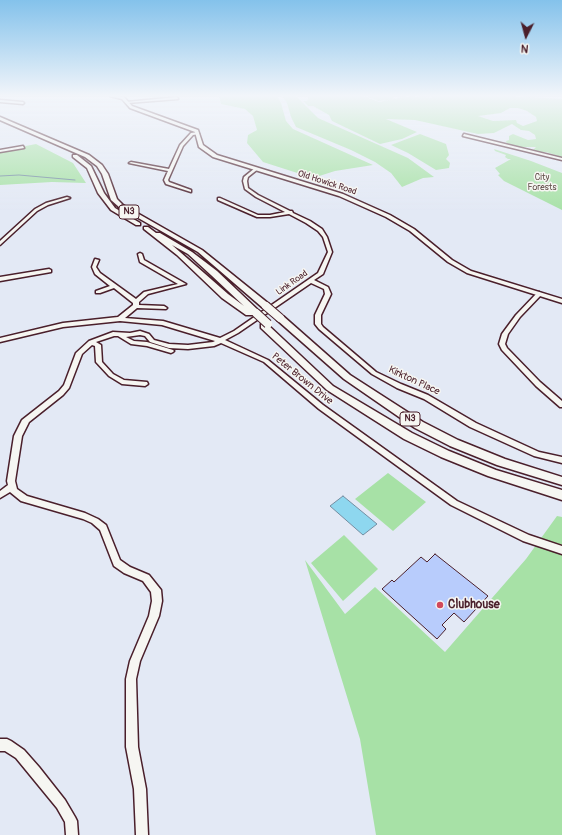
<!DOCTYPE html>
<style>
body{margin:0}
#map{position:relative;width:562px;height:835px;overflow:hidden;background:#e3e9f5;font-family:Pangolin,sans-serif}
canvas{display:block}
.north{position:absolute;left:506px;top:16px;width:40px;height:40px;-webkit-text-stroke:3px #f6f6f2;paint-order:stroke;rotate:186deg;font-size:11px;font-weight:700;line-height:16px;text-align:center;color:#4a1f2b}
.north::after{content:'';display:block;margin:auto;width:14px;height:18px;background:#4a1f2b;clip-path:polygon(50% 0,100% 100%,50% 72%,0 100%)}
</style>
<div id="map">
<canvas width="562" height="835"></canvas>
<div class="north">N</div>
</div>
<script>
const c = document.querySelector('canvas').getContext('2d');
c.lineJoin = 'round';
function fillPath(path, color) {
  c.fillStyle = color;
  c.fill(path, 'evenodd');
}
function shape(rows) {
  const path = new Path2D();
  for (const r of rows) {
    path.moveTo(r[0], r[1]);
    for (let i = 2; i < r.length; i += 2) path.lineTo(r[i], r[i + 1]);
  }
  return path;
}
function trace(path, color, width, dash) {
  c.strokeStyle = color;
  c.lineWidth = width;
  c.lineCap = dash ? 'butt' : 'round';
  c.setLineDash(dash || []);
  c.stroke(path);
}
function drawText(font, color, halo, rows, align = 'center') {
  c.font = font + ' Pangolin,sans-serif';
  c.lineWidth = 3;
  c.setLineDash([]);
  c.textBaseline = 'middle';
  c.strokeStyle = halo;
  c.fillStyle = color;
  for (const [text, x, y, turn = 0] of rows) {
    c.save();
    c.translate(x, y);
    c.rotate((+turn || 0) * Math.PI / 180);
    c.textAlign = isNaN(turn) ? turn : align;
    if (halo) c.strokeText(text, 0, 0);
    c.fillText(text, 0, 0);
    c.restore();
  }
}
fillPath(shape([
 [219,96,277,96,281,103,286,121,293,129,373,165,335,171,313,178,263,162,247,143,248,135,257,130,253,116,245,109,221,104],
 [282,96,296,96,318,118,408,158,434,177,423,178,402,187,391,173,375,162,351,150,296,127,291,117,287,103],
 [309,96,363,96,379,102,390,100,378,101,366,96,394,96,392,99,411,96,432,98,430,96,510,96,562,99,562,157,546,152,535,152,533,150,536,147,518,147,507,144,506,141,509,140,509,136,513,134,528,140,536,139,535,135,529,131,521,130,512,124,494,133,478,134,415,120,386,119,417,132,402,139,380,144,332,121,329,115,313,106,308,106,303,101,307,101],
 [510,108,518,108,527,111,536,117,537,121,523,126,517,123,516,120,493,121,478,116,501,113],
 [420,134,446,144,449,155,446,159,450,163,449,168,436,170,408,153,391,145],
 [36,144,73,163,86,183,52,182,0,185,0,151],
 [494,149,531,161,562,173,562,210,504,181,498,175,500,174,495,168,511,159,508,159,505,157,506,155,495,151],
 [388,473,426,502,393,531,355,499],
 [557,516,562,517,562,835,376,835,360,739,305,560,345,614,375,587,445,652,526,559],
 [344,535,378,569,343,601,311,563]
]), '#a7e1a6');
const water = shape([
 [343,496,377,524,363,535,330,506,343,496]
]);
fillPath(water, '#8ed7ef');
trace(water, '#738da1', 1);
trace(shape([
 [0,176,19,175,75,180]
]), '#738da1', 1);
const building = shape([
 [435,554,488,596,464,622,454,613,442,625,446,629,437,639,382,589,392,580,394,582,421,557,427,562,435,554]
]);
fillPath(building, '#b8ccfc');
trace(building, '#4a1f2b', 1);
const minor = shape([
 [177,97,178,99,127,103,126,102,177,97],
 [0,100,23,102,24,103,23,104,0,102,0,100],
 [198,132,199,134,193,135,183,146,168,180,169,182,191,190,191,192,166,184,164,180,168,171,129,163,131,162,169,169,180,145,191,133,198,132],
 [464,134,562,158,562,160,463,136,464,134],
 [23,146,24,148,0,152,0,150,23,146],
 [255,168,258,169,248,177,247,181,248,188,258,195,290,211,292,211,293,213,310,221,322,229,327,237,332,252,323,274,314,280,328,287,331,294,321,315,321,324,323,327,376,372,401,384,428,395,476,423,539,452,562,457,562,463,534,456,470,427,424,399,397,388,372,374,319,329,315,324,315,315,325,294,324,289,311,283,238,333,225,340,268,360,323,405,457,501,529,535,562,546,562,554,523,541,451,505,319,409,264,362,221,343,214,346,188,349,169,348,150,342,145,336,140,335,126,337,134,341,147,342,173,350,174,351,173,352,171,353,147,346,131,344,118,336,114,336,96,342,101,345,102,362,113,374,124,380,147,382,148,384,145,386,122,384,109,376,96,362,95,346,92,345,82,354,69,388,63,395,29,422,22,436,15,481,17,489,27,496,85,513,98,519,106,525,120,560,130,567,149,575,161,590,162,601,159,616,140,661,136,679,138,747,146,789,148,835,136,835,134,789,126,747,126,679,130,661,149,616,152,601,151,592,143,581,124,573,114,566,100,530,92,523,83,519,21,501,10,492,0,498,0,491,8,485,7,481,14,436,22,420,59,391,64,385,76,353,89,341,113,332,130,333,140,331,149,334,154,340,169,344,188,345,213,342,215,341,162,325,120,321,63,327,0,342,0,338,63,323,118,317,133,305,133,303,114,288,100,293,96,293,96,291,110,286,95,274,92,267,95,259,99,260,96,267,100,273,136,299,144,292,178,284,140,262,138,254,140,253,142,254,144,260,186,284,148,294,139,302,139,305,164,306,167,308,166,309,137,308,125,318,163,321,220,338,234,331,318,273,328,252,323,237,318,231,306,223,289,214,270,217,257,217,218,200,218,198,220,198,258,215,270,215,285,212,256,197,245,189,243,181,244,177,255,168],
 [67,197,70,198,48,205,37,211,0,245,0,241,35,209,46,203,67,197],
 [49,269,51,270,51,272,0,281,0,277,49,269],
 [539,292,542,294,520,317,508,334,505,344,507,348,540,382,562,401,562,407,560,407,536,386,502,350,499,344,502,334,516,315,537,293,539,292],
 [0,739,7,739,11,741,24,750,39,767,65,800,75,817,77,821,78,835,66,835,65,822,57,808,16,758,5,751,0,751,0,739]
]);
const major = shape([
 [110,96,124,97,132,106,198,130,203,145,217,155,343,194,390,215,414,229,452,260,471,271,562,299,562,303,467,273,448,262,410,231,386,217,339,196,213,157,199,147,195,132,130,108,122,99,110,96]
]);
const highway = shape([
 [0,117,89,155,102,165,108,174,117,199,123,205,202,250,269,304,269,308,263,308,198,252,119,207,111,200,102,174,97,166,85,157,0,120,0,117],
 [73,155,77,155,91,166,104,193,115,208,140,223,140,225,136,225,111,210,98,193,87,168,73,157,73,155],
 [144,227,148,227,156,233,160,233,192,252,217,271,259,311,259,315,246,315,222,298,177,255,144,229,144,227],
 [172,245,188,254,211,275,244,306,228,294,172,245],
 [277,316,283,316,350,375,423,422,458,440,505,459,562,477,562,485,497,465,450,446,415,428,344,379,277,320,277,316],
 [261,324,267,324,333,386,412,433,449,451,496,470,562,490,562,500,488,476,441,457,404,439,327,390,261,328,261,324]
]);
trace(minor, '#4a1f2b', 3);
trace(major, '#4a1f2b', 3);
trace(highway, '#4a1f2b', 3);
fillPath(minor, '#f6f6f2');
fillPath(major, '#f6f6f2');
fillPath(highway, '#f6f6f2');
const highwayBridge = shape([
 [266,306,280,318],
 [256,313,268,324]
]);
trace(highwayBridge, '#4a1f2b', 10, []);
trace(highwayBridge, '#f6f6f2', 8);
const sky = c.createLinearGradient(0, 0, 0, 213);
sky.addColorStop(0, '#84c2eb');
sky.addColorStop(0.45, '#f2f5fa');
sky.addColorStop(1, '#f2f5fa00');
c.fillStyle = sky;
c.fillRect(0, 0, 562, 213);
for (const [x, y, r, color] of [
 [440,605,4,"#d1495b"]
]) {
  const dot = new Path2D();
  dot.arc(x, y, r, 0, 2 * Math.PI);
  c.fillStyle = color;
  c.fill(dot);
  trace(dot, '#f6f6f2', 1.5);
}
drawText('9px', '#61504a', '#f6f6f2', [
 ["City",542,178],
 ["Forests",542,188]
]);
drawText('9px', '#4a1f2b', '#f6f6f2', [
 ["Old Howick Road",327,183,18],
 ["Link Road",292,283,-35]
]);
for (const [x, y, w] of [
 [129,212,20],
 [410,419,20]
]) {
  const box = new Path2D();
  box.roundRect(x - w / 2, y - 7, w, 14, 3);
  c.fillStyle = '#f6f6f2';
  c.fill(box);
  trace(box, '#4a1f2b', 1);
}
drawText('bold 9px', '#4a1f2b', null, [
 ["N3",129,212],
 ["N3",410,419]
]);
drawText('10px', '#4a1f2b', '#f6f6f2', [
 ["Peter Brown Drive",302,379,39],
 ["Kirkton Place",414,381,25]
]);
drawText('bold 12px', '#4a1f2b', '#f6f6f2', [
 ["Clubhouse",448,605]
], 'left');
</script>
